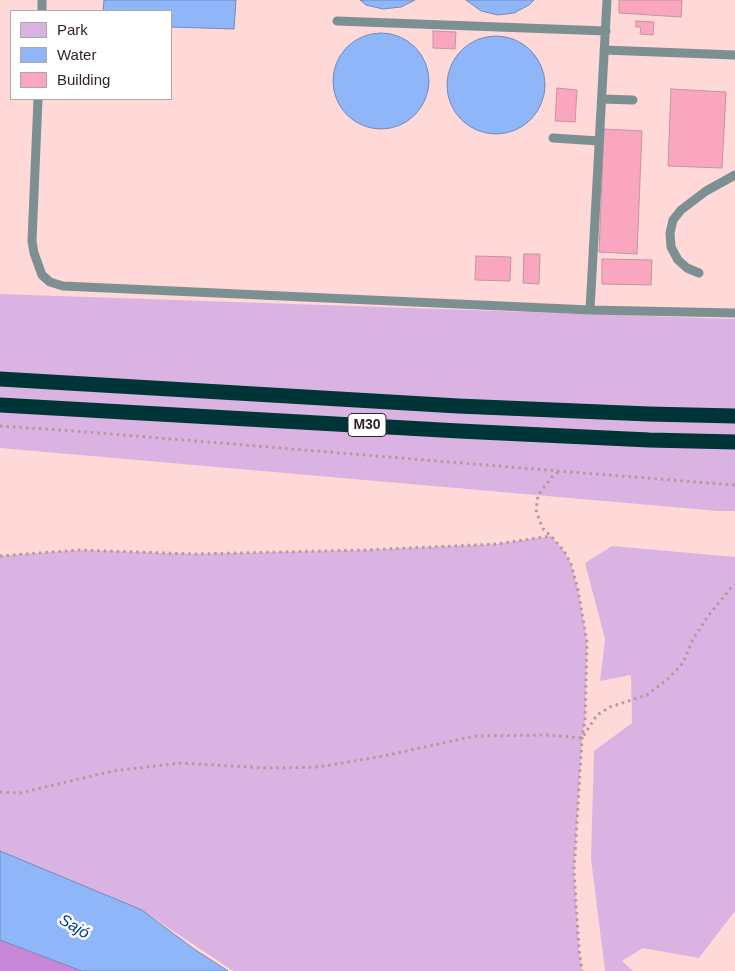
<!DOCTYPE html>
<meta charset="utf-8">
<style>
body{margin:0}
#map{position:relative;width:735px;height:971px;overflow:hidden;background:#fed9d7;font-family:Arial,sans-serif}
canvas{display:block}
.legend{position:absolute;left:10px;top:10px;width:162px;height:90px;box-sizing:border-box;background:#fff;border:1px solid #aea7a7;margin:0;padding:6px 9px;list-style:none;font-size:15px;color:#342323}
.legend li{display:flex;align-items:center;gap:10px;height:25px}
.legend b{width:25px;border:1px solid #aea7a7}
</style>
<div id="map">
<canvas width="735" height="971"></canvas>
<ul class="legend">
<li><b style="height:14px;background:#dbb3e3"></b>Park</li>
<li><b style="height:14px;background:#8fb6f8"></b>Water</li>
<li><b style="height:14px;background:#fba6bf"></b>Building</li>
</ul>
</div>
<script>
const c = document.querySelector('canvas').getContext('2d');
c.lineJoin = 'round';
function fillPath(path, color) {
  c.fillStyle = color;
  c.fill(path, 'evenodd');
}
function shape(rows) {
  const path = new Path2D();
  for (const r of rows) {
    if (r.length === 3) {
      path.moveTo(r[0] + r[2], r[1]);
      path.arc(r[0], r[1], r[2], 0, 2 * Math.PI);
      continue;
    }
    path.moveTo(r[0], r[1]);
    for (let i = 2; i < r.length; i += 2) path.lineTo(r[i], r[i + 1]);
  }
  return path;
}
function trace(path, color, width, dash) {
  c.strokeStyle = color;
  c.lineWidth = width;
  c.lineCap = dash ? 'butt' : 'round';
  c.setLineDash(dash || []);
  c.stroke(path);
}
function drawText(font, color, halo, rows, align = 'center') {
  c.font = font + ' Arial,sans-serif';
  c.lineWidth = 5;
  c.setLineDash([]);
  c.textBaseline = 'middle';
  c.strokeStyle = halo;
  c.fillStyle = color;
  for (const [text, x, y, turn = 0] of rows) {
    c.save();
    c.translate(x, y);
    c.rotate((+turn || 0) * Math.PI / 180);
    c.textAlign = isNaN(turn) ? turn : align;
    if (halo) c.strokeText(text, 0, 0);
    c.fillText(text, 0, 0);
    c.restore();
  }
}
fillPath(shape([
 [0,294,735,319,735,511,718,511,0,448],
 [551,536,564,551,571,564,578,590,587,642,585,720,582,738,574,871,579,950,582,971,233,971,142,910,0,851,0,556,79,550,195,554,366,550,497,544],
 [612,546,735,557,735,911,699,958,643,948,622,961,633,971,605,971,591,859,594,751,632,723,631,675,600,681,605,639,585,563]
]), '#dbb3e3');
fillPath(shape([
 [0,940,82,971,0,971]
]), '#c887d6');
const water = shape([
 [104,0,236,0,234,29,171,27,171,11,103,11,104,0],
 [360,0,415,0,401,7,383,9,366,5,360,0],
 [466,0,534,0,529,5,514,13,498,15,481,11,466,0],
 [381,81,48],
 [496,85,49],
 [0,851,142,910,194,949,228,971,82,971,0,940,0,851]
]);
fillPath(water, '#8fb6f8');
trace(water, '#748ab8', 1);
const building = shape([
 [619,0,682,0,681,17,619,13,619,0],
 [636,21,654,22,653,35,640,34,641,27,636,27,636,21],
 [433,31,456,32,455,49,433,48,433,31],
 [557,88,577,90,575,122,555,121,557,88],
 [671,89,726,92,722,168,668,166,671,89],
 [604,129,642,131,637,254,599,252,604,129],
 [524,254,540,254,539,284,523,283,524,254],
 [476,256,511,257,510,281,475,280,476,256],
 [602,259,652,260,651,285,602,284,602,259]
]);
fillPath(building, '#fba6bf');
trace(building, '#bf95a0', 1);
trace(shape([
 [0,426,75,431,558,471,735,485],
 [558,472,552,477,538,495,536,510,540,522,544,530,551,536,564,551,571,564,578,590,587,642,585,720,582,738,574,871,579,950,582,971],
 [0,556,79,550,195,554,366,550,497,544,551,536],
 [0,792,20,793,113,771,180,763,267,768,318,767,384,756,475,736,547,735,582,738,597,715,610,707,647,695,668,679,683,663,693,639,708,616,731,588,735,585]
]), '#b79998', 3, [2.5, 4]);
trace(shape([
 [42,11,42,0],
 [337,21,606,31],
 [604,50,735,55],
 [38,99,32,241,34,253,42,275,50,282,63,286,590,310,735,313],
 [602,99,633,100],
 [553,138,599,141],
 [699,273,687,268,678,260,671,247,670,233,673,220,681,210,706,191,735,175],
 [590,310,607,0]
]), '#7c9091', 9);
trace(shape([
 [0,379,458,406,649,414,735,416],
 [0,405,459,431,649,440,735,442]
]), '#003538', 15);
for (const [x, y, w] of [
 [367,425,38]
]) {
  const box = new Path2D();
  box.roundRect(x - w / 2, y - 11.5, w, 23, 4);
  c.fillStyle = '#fff';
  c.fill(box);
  trace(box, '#342323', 1);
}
drawText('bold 14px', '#342323', null, [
 ["M30",367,425]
]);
drawText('italic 16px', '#003a96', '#fff', [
 ["Sajó",74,927,31]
]);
</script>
